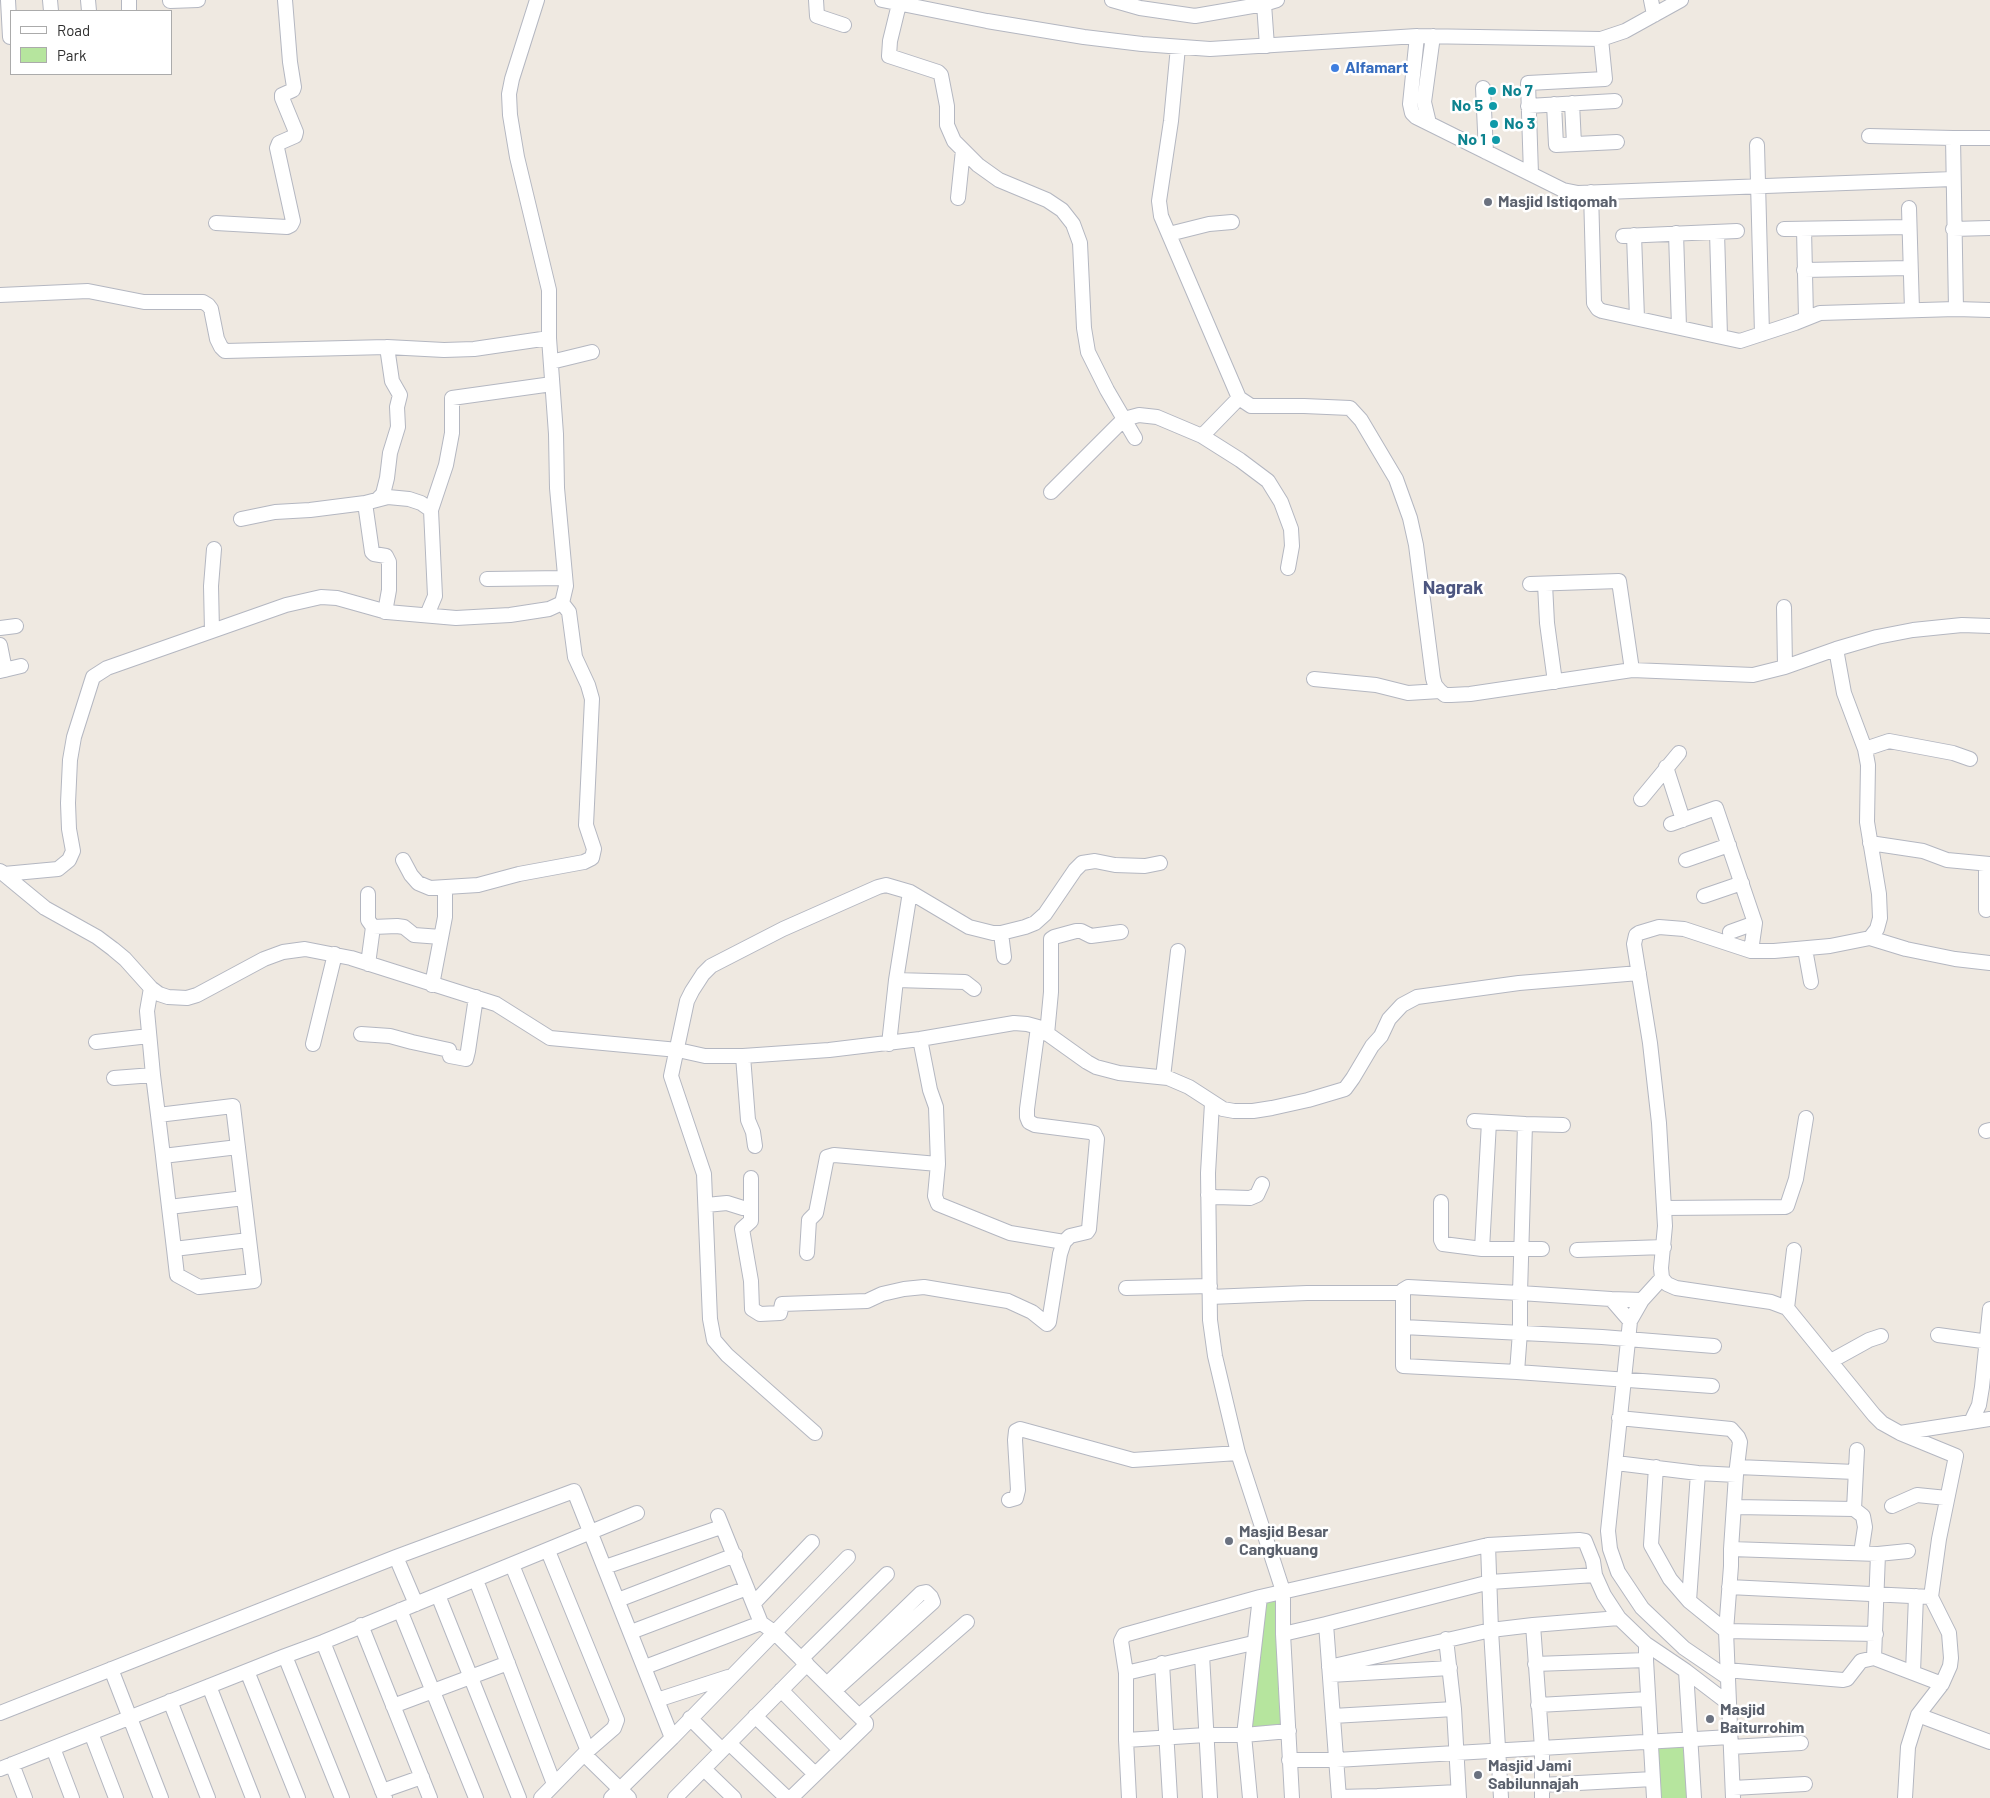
<!DOCTYPE html>
<style>
body{margin:0}
#map{position:relative;width:1990px;height:1798px;overflow:hidden;background:#efe9e1;font-family:Barlow,sans-serif}
canvas{display:block}
.legend{position:absolute;left:10px;top:10px;width:162px;height:65px;box-sizing:border-box;background:#fff;border:1px solid #ababab;margin:0;padding:6px 9px;list-style:none;font-size:15px;color:#2e2e2e}
.legend li{display:flex;align-items:center;gap:10px;height:25px}
.legend b{width:25px;border:1px solid #ababab}
</style>
<div id="map">
<canvas width="1990" height="1798"></canvas>
<ul class="legend">
<li><b style="height:6px;background:#fff"></b>Road</li>
<li><b style="height:14px;background:#b6e59e"></b>Park</li>
</ul>
</div>
<script>
const c = document.querySelector('canvas').getContext('2d');
c.lineJoin = 'round';
function fillPath(path, color) {
  c.fillStyle = color;
  c.fill(path, 'evenodd');
}
function shape(rows) {
  const path = new Path2D();
  for (const r of rows) {
    path.moveTo(r[0], r[1]);
    for (let i = 2; i < r.length; i += 2) path.lineTo(r[i], r[i + 1]);
  }
  return path;
}
function trace(path, color, width, dash) {
  c.strokeStyle = color;
  c.lineWidth = width;
  c.lineCap = dash ? 'butt' : 'round';
  c.setLineDash(dash || []);
  c.stroke(path);
}
function drawText(font, color, halo, rows, align = 'center') {
  c.font = font + ' Barlow,sans-serif';
  c.lineWidth = 5;
  c.setLineDash([]);
  c.textBaseline = 'middle';
  c.strokeStyle = halo;
  c.fillStyle = color;
  for (const [text, x, y, turn = 0] of rows) {
    c.save();
    c.translate(x, y);
    c.rotate((+turn || 0) * Math.PI / 180);
    c.textAlign = isNaN(turn) ? turn : align;
    if (halo) c.strokeText(text, 0, 0);
    c.fillText(text, 0, 0);
    c.restore();
  }
}
fillPath(shape([
 [1275,1592,1285,1732,1246,1733,1260,1597],
 [1690,1736,1693,1798,1653,1798,1651,1738]
]), '#b6e59e');
const minor = shape([
 [8,0,10,37],
 [50,0,51,11],
 [88,0,89,11],
 [129,0,129,11],
 [816,0,817,16,844,25],
 [882,0,987,21,1084,37,1142,44,1210,49,1417,36,1601,39,1625,31,1681,0],
 [900,0,890,41,889,56,938,72,941,75,947,106,947,125,954,141,978,165,999,180,1047,200,1062,210,1073,224,1080,243,1084,328,1088,352,1107,390,1135,438],
 [1112,0,1140,8,1195,16,1264,4,1277,0],
 [1651,0,1654,15],
 [170,1,198,0],
 [1264,4,1267,46],
 [1417,36,1410,104,1412,113,1416,117,1563,190,1578,193,1953,179],
 [1178,47,1171,121,1159,201,1161,216,1239,398,1251,406,1304,406,1350,408,1361,420,1396,479,1410,518,1416,545,1433,678,1435,685,1440,691,1445,695,1451,695,1470,694,1632,670,1753,675,1785,667,1836,649],
 [1483,88,1486,152],
 [1572,103,1574,144],
 [1554,104,1556,145,1617,142],
 [1528,106,1615,101],
 [1429,123,1424,102,1433,36],
 [1869,136,1953,138,1956,309],
 [1953,138,1990,138],
 [1757,145,1762,334],
 [1531,174,1528,83,1605,79,1601,39],
 [1591,192,1594,303,1598,309,1602,311,1740,341,1795,323,1820,313,1956,309,1990,310],
 [958,198,963,150],
 [1909,208,1912,310],
 [216,223,287,227,291,225,293,221,277,148,279,143,295,136,296,132,282,98,282,95,293,90,294,87,290,62,285,0],
 [1784,229,1909,227],
 [1804,229,1806,318],
 [1953,229,1990,228],
 [1717,232,1720,336],
 [1676,233,1679,327],
 [1169,234,1209,224,1232,222],
 [1634,235,1637,318],
 [1623,236,1737,231],
 [1804,270,1910,268],
 [0,295,88,291,144,302,203,302,208,305,211,309,217,339,221,347,225,351,387,347,444,350,474,349,549,338],
 [551,362,592,352],
 [1202,436,1239,398],
 [1051,492,1124,419,1139,415,1157,417,1202,436,1240,460,1268,481,1281,502,1291,529,1292,546,1288,568],
 [378,499,383,494,387,478,390,453,398,427,397,407,400,395,392,381,387,347],
 [365,503,372,552,374,554,386,556,389,562,389,590,385,612],
 [431,510,446,465,452,433,452,398,552,384],
 [241,519,275,512,310,510,365,503,388,497,409,499,421,503,431,510,435,596,427,615],
 [487,579,565,578],
 [1530,584,1619,581,1632,670],
 [1545,584,1547,623,1555,682],
 [1784,607,1785,667],
 [1990,626,1962,625,1913,630,1877,637,1836,649,1844,693,1865,749,1868,765,1867,822,1879,894,1880,918,1877,929,1870,938,1830,946,1774,951,1751,951,1684,929,1659,927,1639,933,1636,935,1634,944,1650,1043,1659,1123,1665,1226,1661,1268,1662,1278,1667,1284,1676,1288,1771,1302,1787,1308,1874,1415,1882,1423,1900,1433,1990,1419],
 [0,628,16,626],
 [212,631,211,586,214,549],
 [0,645,5,670],
 [0,671,21,666],
 [1314,679,1376,685,1408,693,1440,691],
 [1865,749,1889,741,1953,753,1970,759],
 [1666,767,1683,820],
 [1641,799,1679,753],
 [1671,824,1716,808,1755,923,1751,951],
 [1870,843,1923,851,1947,860,1990,864],
 [403,860,411,875,418,883,430,888,478,885,519,874,584,862,592,858,594,849,586,825,592,699,588,685,575,657,569,612,562,603],
 [1686,860,1729,845],
 [1986,864,1986,910],
 [0,871,45,908,97,937,113,949,125,959,151,988,159,994,168,997,187,998,197,995,264,959,283,952,305,949,351,958,496,1004,550,1038,678,1050,705,1056,743,1056,829,1050,920,1039,1014,1023,1027,1024,1038,1027,1087,1062,1096,1067,1119,1073,1168,1078,1189,1087,1223,1109,1234,1111,1253,1111,1272,1108,1308,1100,1345,1089,1353,1078,1372,1046,1381,1036,1389,1019,1402,1005,1417,997,1519,983,1639,973],
 [4,874,58,869,69,860,73,851,69,829,68,803,70,760,74,737,93,677,107,668,286,605,321,597,337,598,387,612,456,618,510,615,549,609,562,603,566,586,557,488,556,434,549,338,549,290,517,157,510,115,509,94,512,79,537,0],
 [368,894,368,920,373,927,397,926,404,927,414,935,441,937],
 [1704,896,1742,883],
 [1730,932,1755,923],
 [1001,933,1004,957],
 [1870,938,1906,949,1955,959,1990,963],
 [1805,949,1811,982],
 [368,964,373,927],
 [896,980,965,982,974,989],
 [432,985,445,917,445,888],
 [361,1034,390,1036,412,1042,449,1050,450,1056,466,1059,468,1051,476,997],
 [1047,1034,1051,992,1051,939,1054,937,1076,931,1081,931,1091,936,1121,932],
 [96,1042,149,1036],
 [313,1044,335,954],
 [889,1044,896,980,910,892],
 [743,1056,748,1120,753,1132,755,1146],
 [153,1075,158,1115,163,1156,164,1165,174,1249,177,1275,199,1287,254,1281,233,1106,158,1115],
 [1163,1077,1178,951],
 [114,1078,153,1075,147,1011,151,988],
 [1212,1103,1208,1173,1210,1320,1215,1356,1238,1453,1283,1591,1283,1634,1292,1798],
 [1474,1121,1525,1124],
 [1986,1131,1990,1130],
 [163,1156,238,1147],
 [938,1164,935,1196,938,1204,1010,1233,1064,1242],
 [751,1178,751,1208],
 [1208,1195,1215,1197,1250,1198,1257,1195,1262,1184],
 [1441,1202,1441,1240,1443,1244,1482,1249,1542,1249],
 [706,1205,727,1203,743,1208,751,1208,751,1221,742,1229,751,1281,752,1309,760,1314,780,1313,782,1304,867,1301,882,1294,904,1289,924,1287,1008,1301,1032,1312,1047,1324,1049,1322,1060,1254,1064,1242,1070,1236,1087,1232,1089,1229,1097,1139,1094,1133,1090,1132,1035,1125,1029,1122,1027,1117,1027,1109,1038,1027],
 [169,1207,244,1198],
 [1664,1208,1785,1207,1787,1206,1796,1179,1806,1118],
 [174,1249,249,1240],
 [1482,1249,1489,1122],
 [1577,1250,1664,1247],
 [807,1253,809,1220,816,1213,827,1157,834,1155,938,1164,936,1107,930,1090,920,1039],
 [1126,1288,1210,1286],
 [1210,1297,1307,1293,1403,1293],
 [1611,1299,1520,1293,1520,1332,1517,1372,1712,1386],
 [1642,1300,1630,1321,1628,1341,1608,1531,1610,1549,1618,1572,1642,1608,1684,1648,1728,1678],
 [1787,1308,1794,1250],
 [1630,1321,1611,1299,1642,1300,1662,1278],
 [1403,1327,1602,1337,1714,1346],
 [1938,1335,1990,1342],
 [1831,1361,1869,1340,1881,1336],
 [1517,1372,1403,1366,1403,1290,1408,1287,1520,1293,1525,1124,1563,1125],
 [1619,1418,1731,1429,1738,1437,1740,1442,1736,1475,1731,1549,1731,1566,1726,1631,1733,1798],
 [1971,1422,1979,1405,1982,1387,1990,1309],
 [815,1433,727,1355,714,1340,710,1319,704,1174,671,1076,687,1001,692,991,703,974,711,966,783,929,878,887,886,885,910,892,969,927,993,933,1001,933,1025,927,1035,923,1045,914,1075,870,1082,863,1095,861,1115,865,1145,866,1160,863],
 [1900,1433,1956,1456,1939,1539,1931,1597,1949,1633,1951,1658,1950,1666,1942,1684,1918,1715,1908,1747,1905,1798],
 [1616,1463,1698,1473,1736,1475],
 [1656,1467,1651,1545,1670,1579,1689,1601,1726,1631,1876,1634],
 [1738,1467,1855,1472],
 [1009,1500,1016,1498,1018,1490,1015,1440,1016,1431,1020,1429,1133,1460,1238,1453],
 [1892,1506,1917,1495,1947,1498],
 [1735,1507,1854,1509,1857,1450],
 [1854,1509,1863,1516,1865,1527,1861,1553],
 [718,1516,761,1623,774,1632,866,1723,866,1725,791,1798],
 [1488,1545,1491,1630,1501,1798],
 [1731,1549,1878,1554],
 [1908,1551,1878,1554,1874,1658,1942,1684],
 [396,1557,416,1604],
 [512,1565,588,1751],
 [605,1567,721,1527],
 [476,1580,554,1784],
 [1729,1587,1931,1597],
 [438,1595,519,1798],
 [618,1600,735,1555],
 [1689,1601,1698,1473],
 [754,1603,812,1542],
 [400,1610,476,1798],
 [1326,1624,1490,1582,1595,1575],
 [361,1625,430,1798],
 [1533,1625,1619,1618],
 [631,1632,747,1588],
 [1283,1634,1326,1624,1339,1798],
 [1446,1639,1454,1709],
 [323,1642,385,1798],
 [1646,1644,1646,1660,1654,1798],
 [1202,1655,1210,1798],
 [285,1656,342,1798],
 [801,1659,887,1574],
 [1162,1663,1170,1798],
 [1535,1664,1646,1660],
 [645,1667,761,1623],
 [1329,1667,1491,1630,1533,1625,1542,1748,1542,1798],
 [111,1669,161,1798],
 [1726,1670,1843,1680,1847,1679,1861,1661,1874,1658],
 [247,1671,298,1798],
 [1686,1671,1694,1798],
 [1913,1672,1916,1596],
 [1126,1673,1253,1643],
 [1330,1675,1450,1668],
 [827,1684,921,1593,926,1592,931,1597,933,1602,834,1691],
 [209,1686,253,1798],
 [781,1690,839,1749],
 [657,1700,728,1677],
 [170,1701,208,1798],
 [1538,1705,1648,1699],
 [393,1706,508,1663],
 [0,1713,396,1557,574,1491,672,1738],
 [1918,1715,1990,1742],
 [755,1716,815,1774],
 [859,1716,967,1622],
 [1333,1716,1454,1709,1459,1798],
 [690,1718,722,1750],
 [91,1733,116,1798],
 [1126,1740,1206,1735,1244,1735,1289,1731],
 [729,1743,787,1798],
 [1731,1747,1801,1743],
 [53,1748,72,1798],
 [584,1754,629,1798],
 [1289,1760,1336,1760,1730,1737],
 [12,1764,25,1798],
 [0,1769,285,1656,323,1642,637,1513],
 [704,1769,734,1798],
 [1541,1785,1653,1779],
 [1733,1788,1805,1784],
 [382,1791,422,1777],
 [1378,1796,1458,1792],
 [1339,1797,1378,1796,1378,1798],
 [541,1798,584,1754,614,1728,617,1720,548,1551],
 [611,1798,672,1738,848,1557],
 [675,1798,807,1664],
 [1129,1798,1126,1740,1126,1673,1121,1641,1124,1635,1260,1597],
 [1250,1798,1244,1735,1260,1597,1488,1545,1579,1540,1585,1541,1593,1561,1595,1575,1604,1595,1619,1618,1646,1644,1686,1671,1728,1703]
]);
trace(minor, '#b4b7c1', 16);
trace(minor, '#fff', 14);
for (const [x, y, r, color] of [
 [1335,68,5,"#3f7fe0"],
 [1492,91,5,"#0f9aa8"],
 [1493,106,5,"#0f9aa8"],
 [1494,124,5,"#0f9aa8"],
 [1496,140,5,"#0f9aa8"],
 [1488,202,5,"#6b7280"],
 [1229,1541,5,"#6b7280"],
 [1710,1719,5,"#6b7280"],
 [1478,1775,5,"#6b7280"]
]) {
  const dot = new Path2D();
  dot.arc(x, y, r, 0, 2 * Math.PI);
  c.fillStyle = color;
  c.fill(dot);
  trace(dot, '#fff', 2);
}
drawText('bold 16px', '#366cbe', '#fff', [
 ["Alfamart",1345,68]
], 'left');
drawText('bold 16px', '#0d838f', '#fff', [
 ["No 7",1502,91],
 ["No 5",1483,106,"right"],
 ["No 3",1504,124],
 ["No 1",1486,140,"right"]
], 'left');
drawText('bold 16px', '#5b616d', '#fff', [
 ["Masjid Istiqomah",1498,202],
 ["Masjid Besar",1239,1532],
 ["Cangkuang",1239,1550],
 ["Masjid",1720,1710],
 ["Baiturrohim",1720,1728],
 ["Masjid Jami",1488,1766],
 ["Sabilunnajah",1488,1784]
], 'left');
drawText('bold 19px', '#4d5680', '#fff', [
 ["Nagrak",1453,588]
]);
</script>
